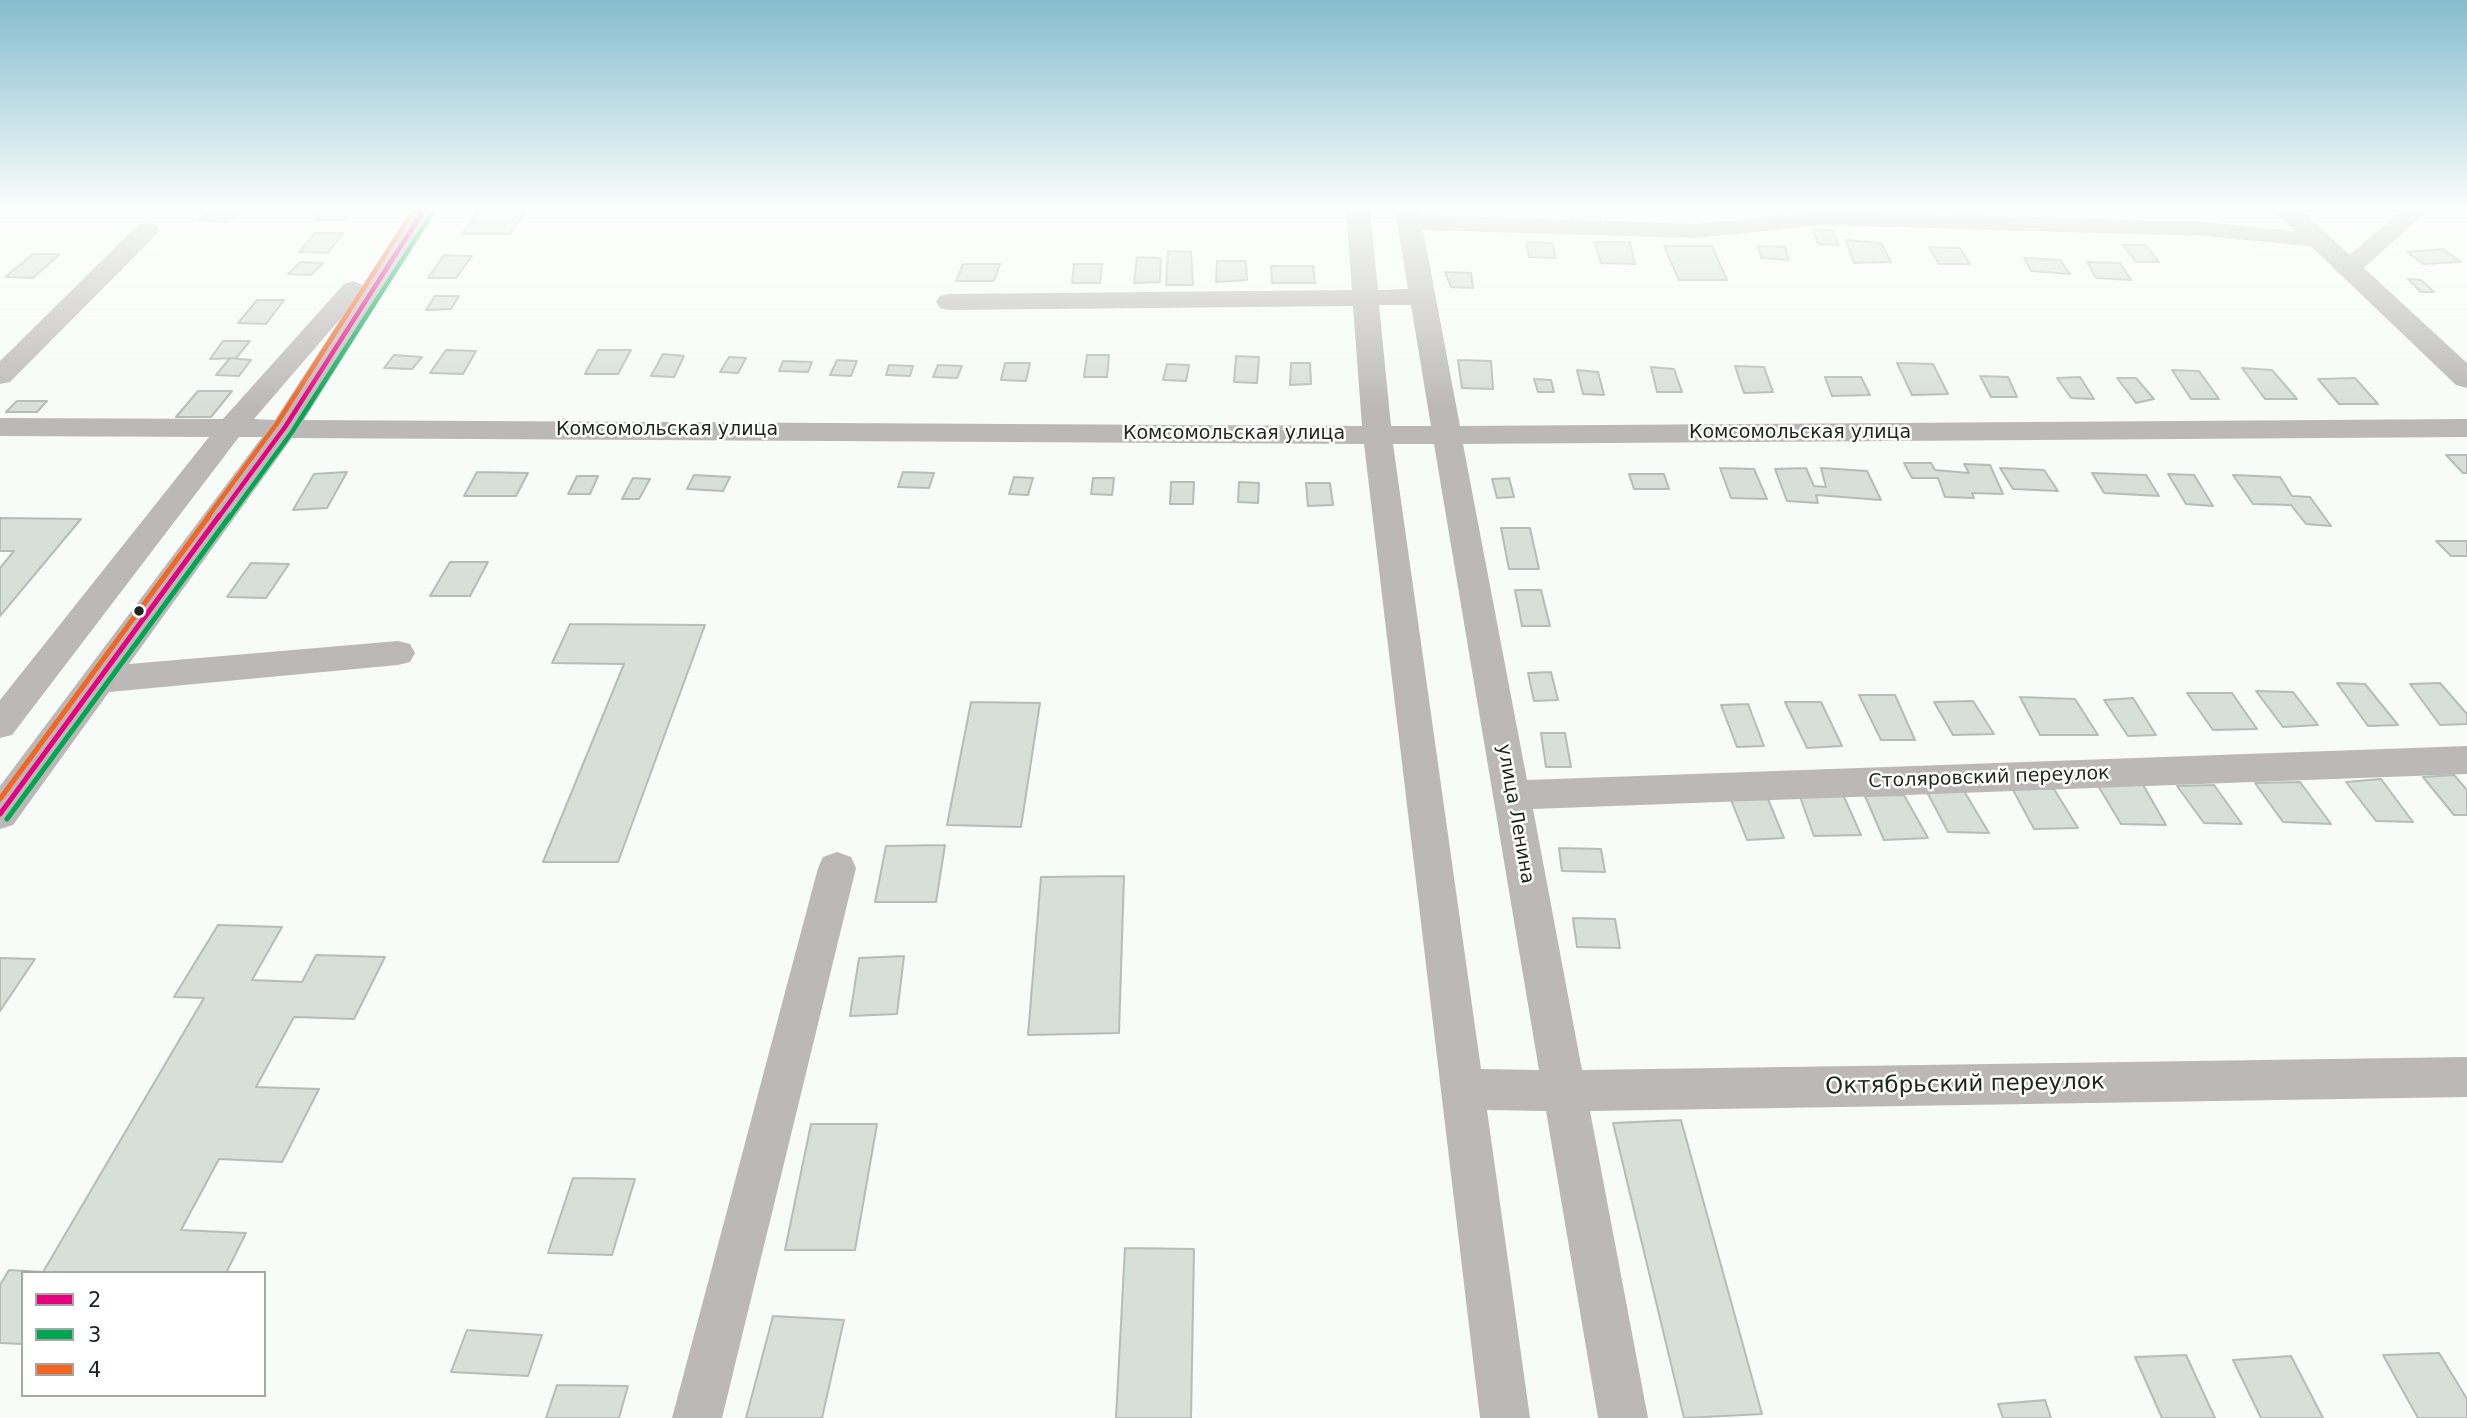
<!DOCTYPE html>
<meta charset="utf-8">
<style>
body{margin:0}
#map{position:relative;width:2467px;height:1418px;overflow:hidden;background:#f7fcf8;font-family:"DejaVu Sans",sans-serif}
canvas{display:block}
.legend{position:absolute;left:21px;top:1271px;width:245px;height:126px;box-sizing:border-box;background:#fff;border:2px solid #a4a8a5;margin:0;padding:9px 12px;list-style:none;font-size:21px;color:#1b251e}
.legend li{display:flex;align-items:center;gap:14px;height:35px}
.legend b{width:35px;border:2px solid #a4a8a5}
</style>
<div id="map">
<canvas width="2467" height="1418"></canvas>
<ul class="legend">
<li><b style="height:9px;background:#e5007d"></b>2</li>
<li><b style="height:9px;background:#00a651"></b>3</li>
<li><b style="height:9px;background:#f26522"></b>4</li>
</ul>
</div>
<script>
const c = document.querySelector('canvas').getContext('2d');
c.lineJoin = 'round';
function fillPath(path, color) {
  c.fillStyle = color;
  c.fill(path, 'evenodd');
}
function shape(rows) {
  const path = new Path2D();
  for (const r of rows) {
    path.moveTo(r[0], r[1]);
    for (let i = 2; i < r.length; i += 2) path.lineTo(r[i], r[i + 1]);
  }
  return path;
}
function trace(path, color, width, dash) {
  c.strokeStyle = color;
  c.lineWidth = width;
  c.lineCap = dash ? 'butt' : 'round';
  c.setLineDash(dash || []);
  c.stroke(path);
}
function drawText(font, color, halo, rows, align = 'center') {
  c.font = font + ' "DejaVu Sans",sans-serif';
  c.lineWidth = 5;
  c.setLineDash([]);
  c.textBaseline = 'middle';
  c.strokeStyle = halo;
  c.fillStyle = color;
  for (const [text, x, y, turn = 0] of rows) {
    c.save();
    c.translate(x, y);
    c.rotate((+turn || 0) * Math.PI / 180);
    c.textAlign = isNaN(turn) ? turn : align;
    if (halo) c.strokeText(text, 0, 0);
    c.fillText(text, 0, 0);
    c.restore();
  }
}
const building = shape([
 [325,210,353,210,345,220,316,220,325,210],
 [478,210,526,210,510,234,462,234,478,210],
 [1569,210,1598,210,1601,222,1571,222,1569,210],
 [209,212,238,214,228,222,199,220,209,212],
 [1812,229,1832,230,1839,245,1818,244,1812,229],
 [315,233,343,233,328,253,299,252,315,233],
 [1846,240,1881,243,1891,262,1854,263,1846,240],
 [1526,242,1552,243,1556,258,1529,257,1526,242],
 [1595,242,1630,242,1635,264,1601,263,1595,242],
 [2123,245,2146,245,2159,262,2136,262,2123,245],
 [1664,246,1712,246,1727,280,1679,280,1664,246],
 [1758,246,1785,247,1789,260,1761,258,1758,246],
 [1929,247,1960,248,1970,264,1939,264,1929,247],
 [2443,249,2461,262,2423,264,2407,252,2443,249],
 [1168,251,1191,252,1193,285,1166,285,1168,251],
 [33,254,60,254,33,278,5,277,33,254],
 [444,255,472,256,456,278,428,278,444,255],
 [1137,257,1161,258,1160,282,1134,283,1137,257],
 [2024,258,2060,260,2070,274,2031,271,2024,258],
 [1217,261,1246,261,1247,280,1216,282,1217,261],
 [300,262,323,263,311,275,288,274,300,262],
 [2087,262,2120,263,2131,280,2096,278,2087,262],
 [963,264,1000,264,994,281,956,281,963,264],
 [1074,264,1102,264,1100,283,1072,283,1074,264],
 [1271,266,1313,266,1315,283,1272,283,1271,266],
 [1445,272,1471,273,1473,288,1451,287,1445,272],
 [2408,279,2421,280,2434,292,2421,292,2408,279],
 [435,296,459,296,451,309,426,310,435,296],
 [257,300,284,300,266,324,238,323,257,300],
 [223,341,250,341,236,358,210,359,223,341],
 [446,350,476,351,463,374,430,373,446,350],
 [598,350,631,350,618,374,585,374,598,350],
 [663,354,684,356,674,377,651,376,663,354],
 [394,355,422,357,412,369,384,368,394,355],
 [1087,355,1109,355,1107,377,1084,377,1087,355],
 [1236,356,1259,357,1257,383,1234,382,1236,356],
 [729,357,746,358,738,373,720,372,729,357],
 [230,358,251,360,239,376,216,375,230,358],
 [837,360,857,361,851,376,830,375,837,360],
 [1458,360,1491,361,1493,389,1462,388,1458,360],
 [783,361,812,362,808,372,779,371,783,361],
 [1005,363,1030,363,1026,381,1001,380,1005,363],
 [1291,363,1310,363,1311,384,1290,385,1291,363],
 [1897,363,1933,364,1948,394,1912,395,1897,363],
 [1167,364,1189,365,1186,381,1163,380,1167,364],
 [889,365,913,366,910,376,886,375,889,365],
 [938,365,962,366,957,378,933,377,938,365],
 [1735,366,1764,367,1773,392,1744,393,1735,366],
 [1651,367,1674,369,1682,392,1657,392,1651,367],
 [2242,368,2272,370,2297,399,2265,399,2242,368],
 [1577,370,1598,372,1604,395,1583,394,1577,370],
 [2172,370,2199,371,2219,399,2191,399,2172,370],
 [1980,376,2008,377,2017,397,1991,397,1980,376],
 [1825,377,1861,377,1870,395,1832,396,1825,377],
 [2080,377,2094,399,2071,398,2057,378,2080,377],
 [2117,378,2136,378,2154,399,2136,403,2117,378],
 [2355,378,2378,404,2339,404,2318,379,2355,378],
 [1534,379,1551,380,1554,392,1538,392,1534,379],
 [198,391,232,391,211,417,176,417,198,391],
 [17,401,47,401,37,412,6,412,17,401],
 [2446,455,2467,455,2467,473,2463,473,2446,455],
 [1904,463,1931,463,1935,470,1969,473,1964,464,1990,465,2003,494,1972,493,1974,498,1945,497,1938,478,1912,478,1904,463],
 [1720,468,1754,469,1767,499,1731,498,1720,468],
 [1806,468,1814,486,1826,487,1821,468,1867,471,1881,500,1816,495,1818,503,1787,501,1775,469,1806,468],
 [2000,468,2044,470,2058,491,2013,489,2000,468],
 [347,472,327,508,293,510,314,474,347,472],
 [477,472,528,473,516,496,464,496,477,472],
 [903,472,934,473,929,488,898,487,903,472],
 [2092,473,2146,475,2159,496,2104,493,2092,473],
 [1629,474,1664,474,1669,489,1634,489,1629,474],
 [2168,474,2194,475,2213,506,2186,504,2168,474],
 [694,475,730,477,723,491,687,489,694,475],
 [2233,475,2280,477,2292,496,2310,497,2331,526,2306,524,2291,505,2253,504,2233,475],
 [577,476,598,476,590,494,568,494,577,476],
 [1014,477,1033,478,1028,495,1009,494,1014,477],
 [633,478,650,479,639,499,622,499,633,478],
 [1093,478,1114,478,1112,495,1091,494,1093,478],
 [1509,478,1514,497,1497,498,1492,479,1509,478],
 [1171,482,1194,482,1193,504,1170,504,1171,482],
 [1239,482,1259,483,1258,503,1238,502,1239,482],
 [1306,483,1330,483,1333,505,1308,506,1306,483],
 [0,518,81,519,0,616,0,568,14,551,0,551,0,518],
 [1501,528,1530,528,1539,569,1509,569,1501,528],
 [2436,541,2467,541,2467,556,2451,556,2436,541],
 [450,562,488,562,470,596,430,596,450,562],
 [251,563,289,564,266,598,227,597,251,563],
 [1515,590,1541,590,1550,626,1522,626,1515,590],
 [570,624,705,625,618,862,543,862,624,664,552,663,570,624],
 [1551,672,1558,700,1534,701,1528,673,1551,672],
 [2337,683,2365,684,2398,725,2368,726,2337,683],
 [2440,683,2467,714,2467,724,2440,725,2410,684,2440,683],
 [2256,691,2293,692,2318,725,2283,727,2256,691],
 [2187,693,2232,693,2257,729,2213,730,2187,693],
 [1859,695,1895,695,1915,740,1881,740,1859,695],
 [2020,697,2075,699,2098,735,2040,735,2020,697],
 [2133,698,2156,735,2128,736,2104,700,2133,698],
 [1973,701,1994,734,1953,735,1934,702,1973,701],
 [971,702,1040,703,1021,827,947,825,971,702],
 [1785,702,1821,702,1842,746,1807,748,1785,702],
 [1748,704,1764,746,1737,747,1721,705,1748,704],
 [1541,733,1565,733,1571,767,1546,767,1541,733],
 [2454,775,2467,790,2467,815,2454,815,2423,777,2454,775],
 [2381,779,2413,822,2376,821,2346,782,2381,779],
 [2300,782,2331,824,2283,822,2255,783,2300,782],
 [2142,783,2166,825,2121,824,2097,784,2142,783],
 [2214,785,2242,824,2204,823,2177,786,2214,785],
 [2012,788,2054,789,2078,828,2034,829,2012,788],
 [1841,790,1861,835,1814,836,1798,791,1841,790],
 [1964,791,1989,833,1948,832,1927,792,1964,791],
 [1904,795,1928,838,1884,840,1865,796,1904,795],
 [1768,799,1784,838,1747,840,1731,800,1768,799],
 [945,845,936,902,875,902,886,846,945,845],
 [1559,848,1601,849,1605,872,1562,871,1559,848],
 [1124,876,1119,1033,1028,1035,1041,877,1124,876],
 [1573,918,1615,919,1620,948,1577,947,1573,918],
 [218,925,282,927,252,980,302,982,316,955,385,957,354,1019,294,1017,256,1087,319,1089,282,1162,219,1159,181,1230,246,1233,226,1273,23,1273,23,1344,0,1343,0,1285,9,1270,43,1272,204,998,174,997,218,925],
 [904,956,897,1014,850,1016,859,958,904,956],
 [0,958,35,959,0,1011,0,958],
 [1681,1120,1762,1414,1684,1418,1613,1123,1681,1120],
 [811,1124,877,1124,855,1250,785,1250,811,1124],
 [573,1178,635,1179,612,1255,548,1253,573,1178],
 [1125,1248,1194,1249,1191,1418,1116,1418,1125,1248],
 [773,1316,844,1320,822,1418,746,1418,773,1316],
 [467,1330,542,1335,528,1376,451,1372,467,1330],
 [2439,1353,2467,1399,2467,1418,2418,1418,2383,1355,2439,1353],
 [2186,1355,2215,1418,2162,1418,2135,1357,2186,1355],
 [2291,1356,2323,1418,2261,1418,2233,1360,2291,1356],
 [557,1385,628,1386,619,1418,546,1418,557,1385],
 [2045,1400,2051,1418,2003,1418,1998,1404,2045,1400]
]);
fillPath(building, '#d7dfd9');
trace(building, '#b6bcb7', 2);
fillPath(shape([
 [412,210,436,210,304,420,1362,426,1353,306,949,310,940,308,936,302,940,296,949,294,1352,290,1346,210,1370,210,1378,290,1408,289,1395,210,1419,210,1420,215,1695,224,1823,211,2204,222,2328,235,2331,240,2328,245,2319,247,2204,236,1823,225,1695,238,1423,230,1460,426,2467,419,2467,437,1463,444,1527,780,2467,746,2467,774,1533,809,1582,1070,2467,1057,2467,1097,1590,1111,1648,1418,1598,1418,1546,1111,1487,1110,1530,1418,1480,1418,1364,444,292,438,129,664,398,641,410,644,415,653,410,662,398,665,109,692,13,825,0,829,0,786,262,437,239,437,12,735,0,738,0,700,209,437,0,436,0,418,223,419,344,284,353,281,363,285,412,210],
 [1379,305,1411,305,1431,426,1391,426,1379,305],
 [341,318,275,420,254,419,341,318],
 [1393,444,1434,444,1539,1070,1481,1069,1393,444],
 [2402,210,2428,210,2357,274,2348,277,2339,274,2335,269,2339,264,2402,210],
 [147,223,156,225,159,230,156,235,10,382,0,384,0,361,138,225,147,223],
 [837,852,851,857,856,868,722,1418,672,1418,818,868,823,857,837,852]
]), '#bcb8b8');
fillPath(shape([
 [2273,210,2301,210,2467,363,2467,388,2456,385,2273,210]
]), '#b7b5b4');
trace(shape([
 [218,518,285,427,424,210]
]), '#e5007d', 4.5);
trace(shape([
 [0,814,219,516]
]), '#e5007d', 5);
trace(shape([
 [229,518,292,432,431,215]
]), '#00a651', 4.5);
trace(shape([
 [7,819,230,516]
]), '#00a651', 5);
trace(shape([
 [207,518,278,422,414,210]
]), '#f26522', 4.5);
trace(shape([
 [0,799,209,516]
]), '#f26522', 5);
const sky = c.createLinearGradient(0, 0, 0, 408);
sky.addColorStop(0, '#85bcce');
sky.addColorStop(0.51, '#fbfefc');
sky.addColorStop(1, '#fbfefc00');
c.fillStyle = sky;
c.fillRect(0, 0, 2467, 408);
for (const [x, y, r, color] of [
 [139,611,6,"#1b251e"]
]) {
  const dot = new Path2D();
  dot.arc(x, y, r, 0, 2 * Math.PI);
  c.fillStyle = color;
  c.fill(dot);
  trace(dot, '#fff', 2.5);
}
drawText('19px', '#1b251e', '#fff', [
 ["Комсомольская улица",667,430],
 ["Комсомольская улица",1800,433],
 ["Комсомольская улица",1234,434],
 ["Столяровский переулок",1989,778,-2],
 ["улица Ленина",1515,814,80]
]);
drawText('23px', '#1b251e', '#fff', [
 ["Октябрьский переулок",1965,1085,-1]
]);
</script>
